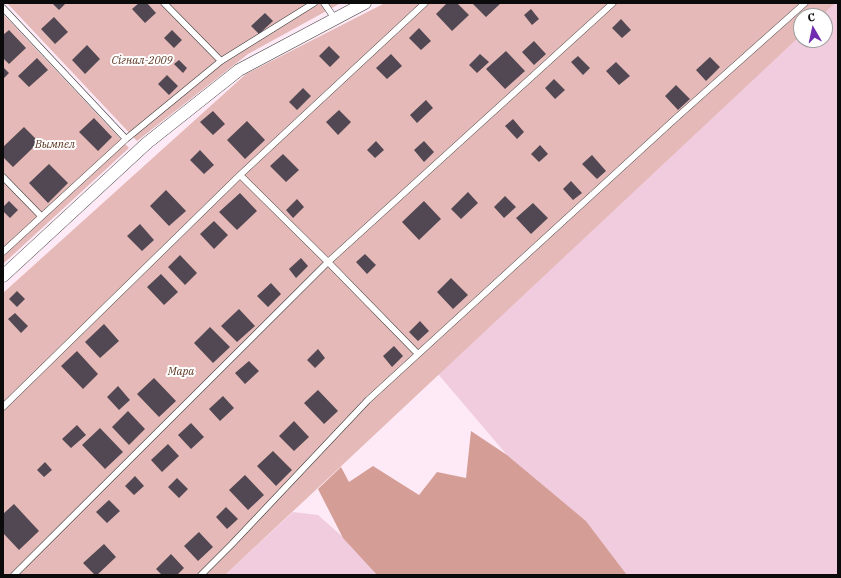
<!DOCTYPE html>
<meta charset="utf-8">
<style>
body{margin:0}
#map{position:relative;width:841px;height:578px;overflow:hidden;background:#feeaf6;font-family:"IBM Plex Serif",serif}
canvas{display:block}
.frame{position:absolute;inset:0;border:4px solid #0b0b0b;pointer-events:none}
.north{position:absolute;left:793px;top:8px;width:40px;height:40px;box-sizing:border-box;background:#fff;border:1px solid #9d9d9d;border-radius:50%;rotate:351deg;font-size:11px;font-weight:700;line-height:16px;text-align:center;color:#0b0b0b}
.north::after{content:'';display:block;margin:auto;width:14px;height:18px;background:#712db0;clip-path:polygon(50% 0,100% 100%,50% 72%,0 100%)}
</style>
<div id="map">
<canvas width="841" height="578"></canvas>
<div class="frame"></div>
<div class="north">С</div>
</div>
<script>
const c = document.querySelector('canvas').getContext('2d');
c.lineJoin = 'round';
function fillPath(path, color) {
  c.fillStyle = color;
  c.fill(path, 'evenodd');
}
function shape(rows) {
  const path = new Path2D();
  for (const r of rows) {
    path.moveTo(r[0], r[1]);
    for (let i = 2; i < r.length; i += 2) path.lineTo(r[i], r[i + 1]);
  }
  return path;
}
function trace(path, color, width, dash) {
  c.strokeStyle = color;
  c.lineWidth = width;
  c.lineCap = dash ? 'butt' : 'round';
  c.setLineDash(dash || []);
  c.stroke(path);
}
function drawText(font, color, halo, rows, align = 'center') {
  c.font = font + ' "IBM Plex Serif",serif';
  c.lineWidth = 4;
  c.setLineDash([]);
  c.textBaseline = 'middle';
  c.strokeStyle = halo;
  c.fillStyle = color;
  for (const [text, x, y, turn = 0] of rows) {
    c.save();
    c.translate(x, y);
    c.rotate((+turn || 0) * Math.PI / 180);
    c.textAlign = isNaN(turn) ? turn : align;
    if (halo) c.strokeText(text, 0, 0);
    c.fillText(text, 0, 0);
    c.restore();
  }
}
fillPath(shape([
 [834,3,838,3,838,575,627,575,586,521,507,455,438,374,801,34,801,40,825,40,825,16,820,16],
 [293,512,318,515,344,538,377,575,225,575]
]), '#f1ccdf');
fillPath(shape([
 [7,3,341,3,248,54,137,141],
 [385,3,835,3,821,16,801,16,801,35,225,575,3,575,3,293,246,74],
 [3,14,129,148,3,264]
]), '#e5b9b7');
fillPath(shape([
 [471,431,507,455,586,521,627,575,377,575,343,538,318,489,341,467,349,482,373,466,419,495,437,472,466,478]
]), '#d49e97');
fillPath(shape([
 [52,3,66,3,59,10],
 [139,3,147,3,156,13,145,23,132,9],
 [447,3,457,3,469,15,452,31,436,14],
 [472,3,501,3,486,17],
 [531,9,539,19,532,25,524,15],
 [265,13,273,21,259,34,251,26],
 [54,17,68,32,55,44,41,29],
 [621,19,631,30,622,38,612,28],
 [419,28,431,41,421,50,409,38],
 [9,30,26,48,9,64,3,58,3,35],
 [172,30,182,40,174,48,164,38],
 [534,41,546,54,534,65,522,52],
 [87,45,100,59,85,74,72,60],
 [329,46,340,57,330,67,319,56],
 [506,51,525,71,505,89,486,69],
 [391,54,402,66,387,79,376,68],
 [480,54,489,62,477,73,469,65],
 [578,56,590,68,583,75,571,62],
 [710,57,720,67,706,81,696,70],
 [37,58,48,70,29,87,18,76],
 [179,60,187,68,183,73,174,64],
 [616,62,630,76,619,85,606,71],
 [3,67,9,73,3,79],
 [167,75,178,86,169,95,158,84],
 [554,79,565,90,555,99,545,88],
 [676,85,690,99,678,110,665,96],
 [303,88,311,96,297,110,289,102],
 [426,100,433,108,417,123,410,115],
 [339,110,351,122,338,135,326,122],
 [213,111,225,124,213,135,200,122],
 [94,118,112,137,98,151,79,132],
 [513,119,524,132,517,139,505,126],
 [247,121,265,140,245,159,227,140],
 [24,127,39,142,13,167,3,157,3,147],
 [376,141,384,150,375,158,367,150],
 [424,141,434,152,424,162,414,150],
 [540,145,548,154,539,162,531,154],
 [200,150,214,165,204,174,190,160],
 [283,154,299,170,286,182,270,166],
 [592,155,606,171,597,179,582,164],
 [49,164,68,183,48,203,29,183],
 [571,181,582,193,573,200,563,189],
 [166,190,186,211,169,226,150,206],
 [468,192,478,203,461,219,451,209],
 [240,193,257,211,237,230,219,212],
 [505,196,516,207,504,218,494,207],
 [297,199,304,207,293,218,286,210],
 [9,201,18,210,10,218,3,211,3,207],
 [424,201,441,219,419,240,402,222],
 [533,203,548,218,531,234,516,218],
 [214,221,228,235,214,249,200,234],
 [140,224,154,240,142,251,127,236],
 [365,254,376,265,367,274,356,262],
 [180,255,197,273,185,285,168,267],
 [301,258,308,266,296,278,289,269],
 [161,274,178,292,164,305,147,287],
 [451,278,468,295,453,309,437,292],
 [271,283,281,294,268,307,257,296],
 [17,291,25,299,17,307,9,299],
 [239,309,255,326,237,342,221,326],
 [15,313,28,326,21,333,8,319],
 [420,321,429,331,418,341,409,332],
 [104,324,119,341,100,358,85,342],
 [210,327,230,347,213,363,194,343],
 [394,346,403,356,392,367,383,356],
 [318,349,325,358,315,368,307,360],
 [77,351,98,374,83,389,61,366],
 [249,361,259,371,245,384,235,373],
 [154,378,176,401,159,417,137,394],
 [118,386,130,400,119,410,107,397],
 [318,390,338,411,324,424,304,403],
 [223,396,234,408,220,421,209,409],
 [128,411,145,429,129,445,112,427],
 [294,421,309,437,294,451,279,436],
 [191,423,204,437,191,449,178,435],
 [77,425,86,435,71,448,62,439],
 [100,428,123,452,105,469,82,445],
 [168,444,179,456,162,472,151,460],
 [273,451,292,470,276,486,257,466],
 [45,462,52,470,44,477,37,470],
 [245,475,264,495,248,510,229,490],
 [135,476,144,486,134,495,125,486],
 [177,478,188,489,179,498,168,487],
 [109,500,120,511,107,523,96,512],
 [14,504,39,531,19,550,3,533,3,514],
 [226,507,238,519,227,529,216,517],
 [199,532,213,547,198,561,184,546],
 [104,544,116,557,97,575,95,575,83,563],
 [171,554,184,568,177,575,162,575,156,569]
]), '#524853');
const service = shape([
 [164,3,221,61],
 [324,3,335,19],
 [3,8,126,139],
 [240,175,328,262,418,354],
 [3,177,41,216],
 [3,252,126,139,221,61,314,3],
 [3,407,240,175,425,3],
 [14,575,328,262,613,3],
 [201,575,232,544,368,400,676,118,805,3]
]);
const minor = shape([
 [3,276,147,143,239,70,365,3]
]);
trace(service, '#3e3e3e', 7);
trace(minor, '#3e3e3e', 13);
trace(service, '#fff', 6);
trace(minor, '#fff', 12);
drawText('italic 11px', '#5d3621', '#fff', [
 ["Сігнал-2009",142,61],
 ["Вымпел",55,145],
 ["Мара",181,372]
]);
</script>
